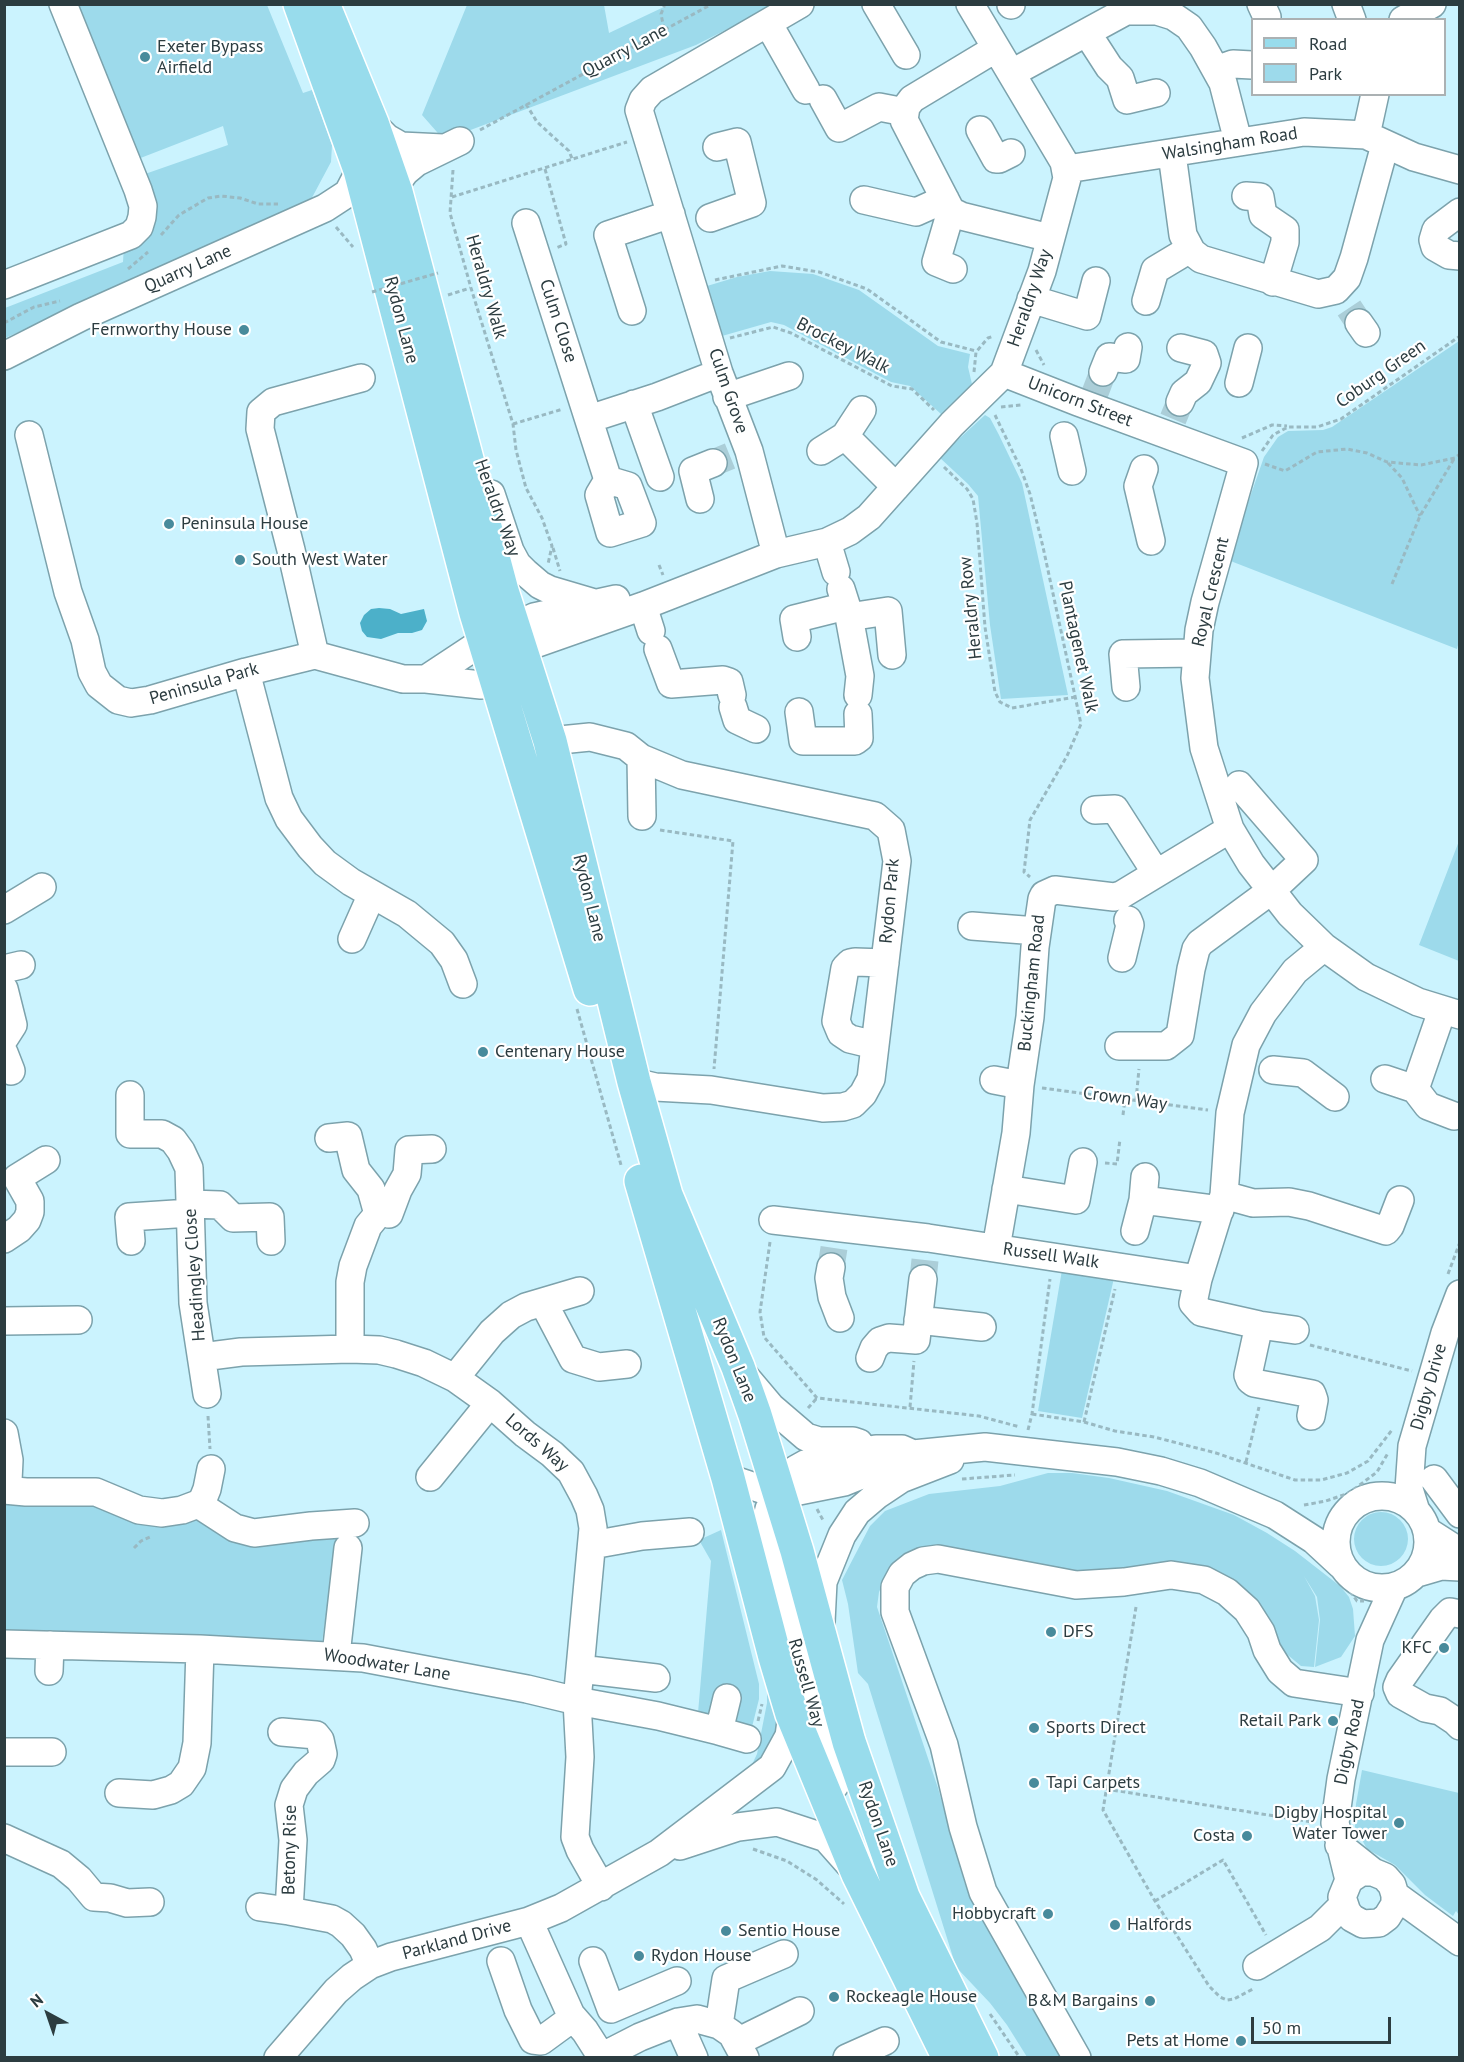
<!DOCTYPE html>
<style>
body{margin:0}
#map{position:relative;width:1464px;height:2062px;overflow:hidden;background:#cbf3fe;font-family:"PT Sans",sans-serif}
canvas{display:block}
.frame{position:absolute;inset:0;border:6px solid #2c3c40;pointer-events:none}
.legend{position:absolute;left:1251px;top:18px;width:195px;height:78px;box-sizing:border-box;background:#fff;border:2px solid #abb1b3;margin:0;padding:8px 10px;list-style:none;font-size:18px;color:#2c3c40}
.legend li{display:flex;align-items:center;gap:12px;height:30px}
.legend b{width:30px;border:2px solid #abb1b3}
.north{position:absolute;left:18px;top:1984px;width:60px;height:60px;-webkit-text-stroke:4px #fff;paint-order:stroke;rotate:320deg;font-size:16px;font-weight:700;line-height:24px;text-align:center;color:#2c3c40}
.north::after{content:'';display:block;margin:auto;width:21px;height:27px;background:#2c3c40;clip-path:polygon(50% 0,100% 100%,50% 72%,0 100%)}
.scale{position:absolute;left:1251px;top:2017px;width:140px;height:27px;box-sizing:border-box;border:3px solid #2c3c40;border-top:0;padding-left:8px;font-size:18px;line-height:21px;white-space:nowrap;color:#2c3c40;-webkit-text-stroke:4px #fff;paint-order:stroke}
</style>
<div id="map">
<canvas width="1464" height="2062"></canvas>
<div class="frame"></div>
<ul class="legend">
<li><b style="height:8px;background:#98dcec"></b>Road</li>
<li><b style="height:16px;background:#9ddaeb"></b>Park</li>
</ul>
<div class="north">N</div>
<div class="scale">50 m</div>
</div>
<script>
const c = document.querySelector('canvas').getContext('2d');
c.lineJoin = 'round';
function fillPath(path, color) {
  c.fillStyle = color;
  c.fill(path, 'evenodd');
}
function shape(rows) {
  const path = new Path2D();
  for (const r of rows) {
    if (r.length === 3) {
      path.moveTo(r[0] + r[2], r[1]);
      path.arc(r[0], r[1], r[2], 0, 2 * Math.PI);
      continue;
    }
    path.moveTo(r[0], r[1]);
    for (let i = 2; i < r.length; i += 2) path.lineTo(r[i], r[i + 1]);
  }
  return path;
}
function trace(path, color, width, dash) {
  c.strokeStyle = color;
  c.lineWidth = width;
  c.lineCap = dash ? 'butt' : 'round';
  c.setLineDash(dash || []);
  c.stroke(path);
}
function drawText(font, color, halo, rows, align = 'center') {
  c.font = font + ' "PT Sans",sans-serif';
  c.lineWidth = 4.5;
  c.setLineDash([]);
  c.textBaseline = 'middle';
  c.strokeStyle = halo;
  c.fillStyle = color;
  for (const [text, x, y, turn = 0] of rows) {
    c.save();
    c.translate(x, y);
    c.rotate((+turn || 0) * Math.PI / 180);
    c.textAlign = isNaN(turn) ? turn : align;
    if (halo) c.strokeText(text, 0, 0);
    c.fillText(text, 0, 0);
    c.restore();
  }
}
fillPath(shape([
 [76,5,267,5,303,93,312,90,332,145,331,162,307,207,5,338,5,308,123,262,124,245,145,174,228,145,223,126,138,159],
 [467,5,604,5,609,33,668,5,775,5,696,45,444,140,422,115],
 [770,271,813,274,859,290,938,346,970,354,968,367,972,384,941,414,910,386,891,382,784,325,771,322,722,336,707,286,737,277],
 [1459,341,1460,637,1457,649,1228,560,1264,457,1278,437,1288,431,1323,430,1332,427],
 [985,415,990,418,999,435,1022,483,1068,695,1001,699,990,625,978,496,968,484,939,457],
 [1459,841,1459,961,1419,945],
 [1062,1270,1114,1278,1082,1418,1038,1411],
 [1048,1473,1072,1473,1109,1478,1167,1491,1234,1515,1267,1533,1295,1551,1340,1586,1349,1597,1353,1609,1355,1636,1341,1657,1315,1667,1320,1620,1317,1597,1304,1576,1315,1596,1319,1620,1314,1667,1301,1666,1283,1651,1241,1588,1073,1576,916,1549,902,1556,890,1568,879,1592,877,1607,938,1788,965,1884,986,1926,1014,1968,1064,2057,1027,2057,1007,2025,990,2003,956,1967,868,1684,858,1673,848,1604,842,1580,870,1526,885,1511,929,1494,1000,1486],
 [86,1501,184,1518,338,1533,321,1649,5,1635,5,1505],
 [1381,1539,27],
 [721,1530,759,1684,759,1699,752,1727,730,1721,714,1712,708,1717,698,1713,711,1561,699,1540],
 [750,1617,781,1716,774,1753,746,1777,757,1754,767,1703,767,1690],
 [1362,1770,1459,1793,1459,1915,1456,1911,1453,1916,1425,1895,1395,1865,1367,1849,1355,1827,1356,1804]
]), '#9ddaeb');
fillPath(shape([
 [379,608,390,609,401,614,424,609,427,621,422,630,412,633,398,633,381,639,367,637,362,631,360,623,364,615,371,609]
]), '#4cb0c9');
trace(shape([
 [1349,308,1359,323],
 [1095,393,1103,372],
 [1173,419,1180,402],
 [713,463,730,456],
 [831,1267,834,1248],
 [923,1279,925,1260]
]), '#abced8', 27, [27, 14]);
const minor = shape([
 [876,4,906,55],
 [1261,4,1267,17],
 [1346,4,1352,20],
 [1011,5,1011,4],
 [1403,20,1432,4],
 [768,23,806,90],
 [1087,33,1109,67,1120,78,1127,100,1156,93],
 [995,49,912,99,906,107,904,120,951,211,961,216,1050,238],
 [1216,70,1233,64,1252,65],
 [1012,73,1126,11,1157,11,1173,16,1189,27,1203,47,1223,83,1238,141],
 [823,99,839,128,879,107,905,112],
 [372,123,387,138,401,146,443,148],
 [980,130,996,159,999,159,1011,153],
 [1366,135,1375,94],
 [1172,154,1183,235,1192,252,1201,259,1318,294,1336,290,1347,278,1354,258,1385,145],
 [1067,169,1304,132,1366,135,1414,157,1460,170],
 [396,192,399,180,405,172,417,162,460,141],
 [1246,196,1260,197,1263,215,1285,230,1285,242,1273,282],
 [864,200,916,212,945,199],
 [951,211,936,262,953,269],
 [1460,212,1436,230,1433,240,1435,247,1449,255,1460,256],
 [710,218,752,203,737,142,717,147],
 [526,223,608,480],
 [4,285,131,235,139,227,142,217,143,206,138,190,63,4],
 [1031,299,1087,316,1096,281],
 [1146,301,1155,270,1190,249],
 [632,311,608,235,671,214],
 [1359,323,1366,333],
 [4,356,81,317,325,208,348,193,360,170],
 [1103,372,1109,357,1126,359,1128,347],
 [1004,373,1078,402,1244,463,1205,602,1199,630,1195,678,1204,748,1230,829,1251,864,1290,914,1324,947,1366,977,1418,1002,1460,1015],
 [1239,383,1248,348],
 [727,397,789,376],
 [1180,402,1184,393,1198,382,1207,363,1204,354,1181,348],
 [634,404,660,477],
 [589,419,657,397,719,373],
 [29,435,68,592,85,640,92,672,99,685,118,700,131,703,150,700,246,672,315,655,403,679,426,679,481,685,497,680,504,674,517,660,521,650,532,645,643,606,776,554,827,542,850,531,869,517,952,424,1004,373,1042,271,1067,178,1064,162,970,4],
 [845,436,896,487],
 [1064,436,1072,471],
 [821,451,845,436,862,410],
 [1144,469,1138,486,1151,541],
 [608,480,628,486,642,523,610,533,599,495,608,480],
 [491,494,510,551,517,564,526,573,540,585,550,590,594,603],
 [700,499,693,471,713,463],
 [827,542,836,572],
 [776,554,749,451,719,373,639,110,643,100,652,90,800,4],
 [841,589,848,611,860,676,858,695],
 [643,606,651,631],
 [849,617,888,611,892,655],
 [797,637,794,619,846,606],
 [658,649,671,684,723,680,729,682,732,695],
 [315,655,291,550,260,429,261,412,273,402,361,378],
 [246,672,279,798,289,819,310,847,325,863,351,882,407,914,442,943,454,960,463,984],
 [426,679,485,640,534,617,616,599],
 [1126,687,1123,654,1197,653],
 [733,707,737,720,756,729],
 [799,712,803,741,855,741,859,738,858,714],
 [550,741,590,737,626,746,641,758,682,775,875,816,891,830,897,861,871,1079,863,1094,853,1104,843,1107,823,1108,711,1090,655,1087,634,1082],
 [641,758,642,816],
 [1095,810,1115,809,1156,873],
 [4,910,42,887],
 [972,926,1037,931],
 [352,939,372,894],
 [1122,958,1130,925,1128,920],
 [4,969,21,965],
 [4,989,13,1025,4,1039],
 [875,1045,850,1039,841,1033,836,1021,845,968,850,963,855,962,885,963],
 [1119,1046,1166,1046,1180,1035,1191,969,1196,949,1200,943,1272,890,1304,860,1239,785],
 [4,1053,11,1071],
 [1273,1070,1303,1073,1335,1097],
 [1385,1079,1415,1089,1428,1106,1454,1116],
 [994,1080,1020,1085],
 [1415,1089,1442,1011],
 [130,1095,130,1134,162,1134,173,1140,181,1151,189,1168,193,1303,207,1394],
 [329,1138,348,1136,356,1170,371,1189,378,1214,368,1226,353,1266,350,1282,350,1349],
 [1006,1189,1076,1200,1083,1162],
 [1224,1195,1253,1203,1289,1202,1309,1206,1386,1231,1390,1226,1400,1200],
 [1143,1200,1220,1210],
 [190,1204,220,1205,233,1218,270,1217,271,1241],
 [389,1214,398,1190,407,1174,409,1150,432,1149],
 [773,1220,928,1238,1198,1279,1193,1303,1201,1312,1259,1325,1295,1330],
 [1135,1231,1143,1200,1145,1177],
 [4,1239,19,1229,27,1220,30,1212,30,1201,17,1178,46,1160],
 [131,1241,129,1217,190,1213],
 [996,1248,1016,1133,1020,1085,1030,1017,1035,947,1042,899,1044,895,1055,890,1114,897,1121,895,1230,829],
 [831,1267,829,1278,832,1297,840,1318],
 [1198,1279,1224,1195,1230,1113,1246,1045,1263,1013,1295,971,1324,947],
 [543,1302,573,1359,599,1367,627,1364],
 [918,1320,982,1327],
 [4,1321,78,1320],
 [1259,1325,1248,1375,1250,1380,1254,1383,1312,1394,1314,1400,1311,1416],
 [202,1357,241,1352,350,1349,379,1350,396,1354,424,1363,455,1378,490,1403,525,1434,552,1454,571,1472,584,1496,590,1510,593,1528,577,1701,580,1757,575,1837,580,1850,601,1887],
 [870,1358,874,1348,880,1341,889,1338,916,1340,923,1279],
 [744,1375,771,1407,806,1437,819,1441,853,1441,859,1443],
 [455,1378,492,1332,511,1315,526,1307,580,1291],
 [4,1433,9,1460,8,1481,4,1487],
 [430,1477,490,1403],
 [728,1478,779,1495,844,1482,913,1454,985,1447,1117,1462,1161,1471,1200,1483,1275,1515,1314,1540,1341,1565],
 [1434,1479,1460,1514],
 [4,1490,26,1492,96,1492,139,1510,162,1513,182,1510,198,1504,235,1528,254,1533,311,1526,355,1523],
 [1382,1542,46],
 [198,1504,203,1499,207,1489,211,1469],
 [1415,1508,1409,1489,1412,1446,1445,1333,1460,1294],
 [1427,1531,1460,1552],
 [592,1545,642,1536,690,1532],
 [1417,1573,1441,1566,1460,1567],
 [1460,1614,1450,1612,1443,1619,1400,1680,1397,1687,1400,1694,1425,1708,1440,1711,1455,1721,1460,1726],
 [821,1622,823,1582,842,1535,857,1512,877,1495,901,1479,950,1460],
 [4,1644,200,1649,363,1658,527,1689,577,1701,658,1716,719,1731,727,1698],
 [336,1655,348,1548],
 [580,1669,656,1678],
 [49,1671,50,1645],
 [719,1731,747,1739],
 [282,1732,316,1735,320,1740,323,1754,321,1760,306,1773,294,1789,289,1805,293,1840,289,1911,332,1919,341,1924,353,1935,363,1949,370,1965],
 [4,1752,52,1752],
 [835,1785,809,1697,765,1526,769,1509,786,1480,796,1469,805,1464,876,1449,902,1449,911,1453],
 [119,1793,153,1795,171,1790,181,1784,192,1768,197,1743,200,1649],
 [4,1838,61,1864,79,1879,94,1897,110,1898,127,1903,150,1902],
 [1339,1845,1373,1872,1385,1877,1392,1885,1395,1895,1395,1904,1387,1917,1379,1923,1363,1924,1352,1918,1347,1912,1342,1897,1349,1880,1361,1872,1373,1872],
 [680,1846,738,1827,777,1822,826,1838,849,1864],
 [1349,1880,1335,1823,1341,1779,1370,1640,1394,1587],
 [1395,1895,1460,1942],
 [260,1907,289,1911],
 [529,1921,571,2015,585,2031,601,2056],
 [501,1961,518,2010,533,2040,541,2041,567,2022,571,2015],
 [593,1961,611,2009,677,1981],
 [1257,1966,1320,1928,1343,1905],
 [678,2022,694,2058],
 [719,2025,726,1979,784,1954],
 [737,2042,800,2011],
 [278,2058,336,1991,352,1977,370,1965,391,1957,529,1921,561,1908,659,1853,772,1767,789,1736,792,1714],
 [599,2058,640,2037,678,2022,697,2019,719,2025,732,2034,745,2058],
 [847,2058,885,2041],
 [1077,2058,983,1892,963,1827,944,1745,895,1612,895,1587,902,1574,912,1566,923,1561,938,1559,1076,1585,1124,1582,1171,1575,1204,1580,1227,1592,1247,1610,1261,1632,1267,1650,1280,1671,1294,1683,1360,1693]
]);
const major = shape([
 [300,4,360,170,476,613,590,989],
 [323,4,372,123,396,192,502,591,550,741,634,1082,666,1195,738,1367,755,1415,797,1551,849,1742,903,1897,982,2058],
 [641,1181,728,1478,775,1657,792,1714,858,1874,949,2058]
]);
trace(minor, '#7ca2ac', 30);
trace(major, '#fff', 36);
trace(shape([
 [664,29,661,14,665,4],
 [526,104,537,122,569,151,573,161],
 [480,130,712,4],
 [545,169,566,244,556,248],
 [453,170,450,213,471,288,513,424,516,450,526,488,542,518,552,546,548,564],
 [452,197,627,142],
 [336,227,353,247],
 [161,235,179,215,208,198,221,196,240,198,258,204,278,204],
 [128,269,148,252],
 [715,280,782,266,819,272,867,289,941,342,976,351],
 [448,295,470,288],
 [4,323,34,307,60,301],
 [730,338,773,327,791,333,892,386,912,389,934,410],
 [1036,350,1044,365],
 [974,372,976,352,988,338,994,336],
 [1001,407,1021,405],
 [995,415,1021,469,1030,494,1043,547,1081,724,1067,756,1030,820,1024,872,1030,877],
 [513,424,563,409],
 [1242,438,1272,425,1287,426],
 [1262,451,1273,435,1288,427,1317,427,1341,419,1460,336],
 [1388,463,1402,478,1420,516],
 [1265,464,1285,471,1317,452,1347,449,1367,453,1387,462,1421,465,1455,458,1460,454],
 [944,467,967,489,973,499,977,523,985,627,995,692,1000,702,1012,708,1075,697],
 [553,548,560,571],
 [659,565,663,575],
 [1392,584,1420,516,1454,459],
 [660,830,733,841,714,1069],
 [577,1009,621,1165],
 [1042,1088,1208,1110],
 [1136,1100,1139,1069],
 [1123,1115,1125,1099],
 [1105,1163,1117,1164,1120,1139],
 [770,1242,760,1312,764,1337,817,1398,979,1416,1020,1427],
 [1448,1274,1460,1242],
 [1310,1345,1412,1371],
 [910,1407,914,1361],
 [808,1408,817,1398],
 [1032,1414,1084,1422,1115,1431,1154,1437,1216,1453,1295,1480,1321,1480,1347,1473,1368,1461,1392,1430],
 [208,1416,210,1449],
 [1084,1422,1115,1289],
 [1028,1430,1032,1414,1050,1279],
 [1246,1462,1259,1407],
 [962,1479,1015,1475],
 [1304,1505,1326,1501,1349,1493,1377,1472,1388,1453],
 [817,1509,824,1522],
 [134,1548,141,1541,152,1536],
 [1346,1585,1357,1601,1364,1601],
 [1136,1607,1103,1810,1155,1901,1209,1986,1220,1997,1227,2000,1234,1999,1253,1989],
 [758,1721,762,1704],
 [1106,1789,1312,1822],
 [753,1849,787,1861,817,1880,844,1904],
 [1155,1901,1223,1860,1266,1935],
 [990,2014,1020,2058]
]), '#99b9c2', 3, [4.5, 3]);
trace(minor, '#fff', 27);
trace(major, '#98dcec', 33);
trace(shape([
 [372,292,438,273]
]), '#99b9c2', 3, [4.5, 3]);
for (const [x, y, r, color] of [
 [145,57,6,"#488a9b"],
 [244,330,6,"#488a9b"],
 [169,524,6,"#488a9b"],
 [240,560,6,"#488a9b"],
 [483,1052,6,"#488a9b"],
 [1051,1632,6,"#488a9b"],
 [1444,1648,6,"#488a9b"],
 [1333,1721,6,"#488a9b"],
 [1034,1728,6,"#488a9b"],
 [1034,1783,6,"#488a9b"],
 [1399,1823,6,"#488a9b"],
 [1247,1836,6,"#488a9b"],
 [1048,1914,6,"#488a9b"],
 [1115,1925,6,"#488a9b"],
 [726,1931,6,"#488a9b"],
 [639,1956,6,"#488a9b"],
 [834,1997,6,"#488a9b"],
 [1150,2001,6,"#488a9b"],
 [1241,2041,6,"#488a9b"]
]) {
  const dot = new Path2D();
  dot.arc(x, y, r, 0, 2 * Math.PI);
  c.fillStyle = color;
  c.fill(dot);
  trace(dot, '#fff', 2);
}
drawText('18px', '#2c3c40', '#fff', [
 ["Exeter Bypass",157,47],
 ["Airfield",157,68],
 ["Fernworthy House",232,330,"right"],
 ["Peninsula House",181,524],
 ["South West Water",252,560],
 ["Centenary House",495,1052],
 ["DFS",1063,1632],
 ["KFC",1432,1648,"right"],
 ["Retail Park",1321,1721,"right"],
 ["Sports Direct",1046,1728],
 ["Tapi Carpets",1046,1783],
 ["Digby Hospital",1387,1813,"right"],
 ["Water Tower",1387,1834,"right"],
 ["Costa",1235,1836,"right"],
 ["Hobbycraft",1036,1914,"right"],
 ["Halfords",1127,1925],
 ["Sentio House",738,1931],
 ["Rydon House",651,1956],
 ["Rockeagle House",846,1997],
 ["B&M Bargains",1138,2001,"right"],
 ["Pets at Home",1229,2041,"right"]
], 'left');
drawText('18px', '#2c3c40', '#fff', [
 ["Quarry Lane",625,51,-28],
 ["Walsingham Road",1230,144,-9],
 ["Quarry Lane",188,269,-24],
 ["Heraldry Walk",486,287,74],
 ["Heraldry Way",1030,298,-71],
 ["Rydon Lane",401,320,75],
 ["Culm Close",558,321,72],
 ["Brockey Walk",843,346,27],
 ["Coburg Green",1381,374,-35],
 ["Culm Grove",728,391,71],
 ["Unicorn Street",1080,402,21],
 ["Heraldry Way",497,508,70],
 ["Royal Crescent",1211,592,-77],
 ["Heraldry Row",971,608,-96],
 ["Plantagenet Walk",1078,647,78],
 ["Peninsula Park",204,684,-16],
 ["Rydon Lane",589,898,76],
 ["Rydon Park",890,901,-85],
 ["Buckingham Road",1032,983,-84],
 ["Crown Way",1125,1099,8],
 ["Russell Walk",1051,1256,8],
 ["Headingley Close",195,1275,-94],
 ["Rydon Lane",734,1360,68],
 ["Digby Drive",1429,1387,-74],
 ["Lords Way",537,1443,41],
 ["Woodwater Lane",387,1665,9],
 ["Russell Way",806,1683,74],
 ["Digby Road",1350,1742,-78],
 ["Rydon Lane",878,1824,71],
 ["Betony Rise",290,1850,-89],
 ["Parkland Drive",457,1940,-15]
]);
</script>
